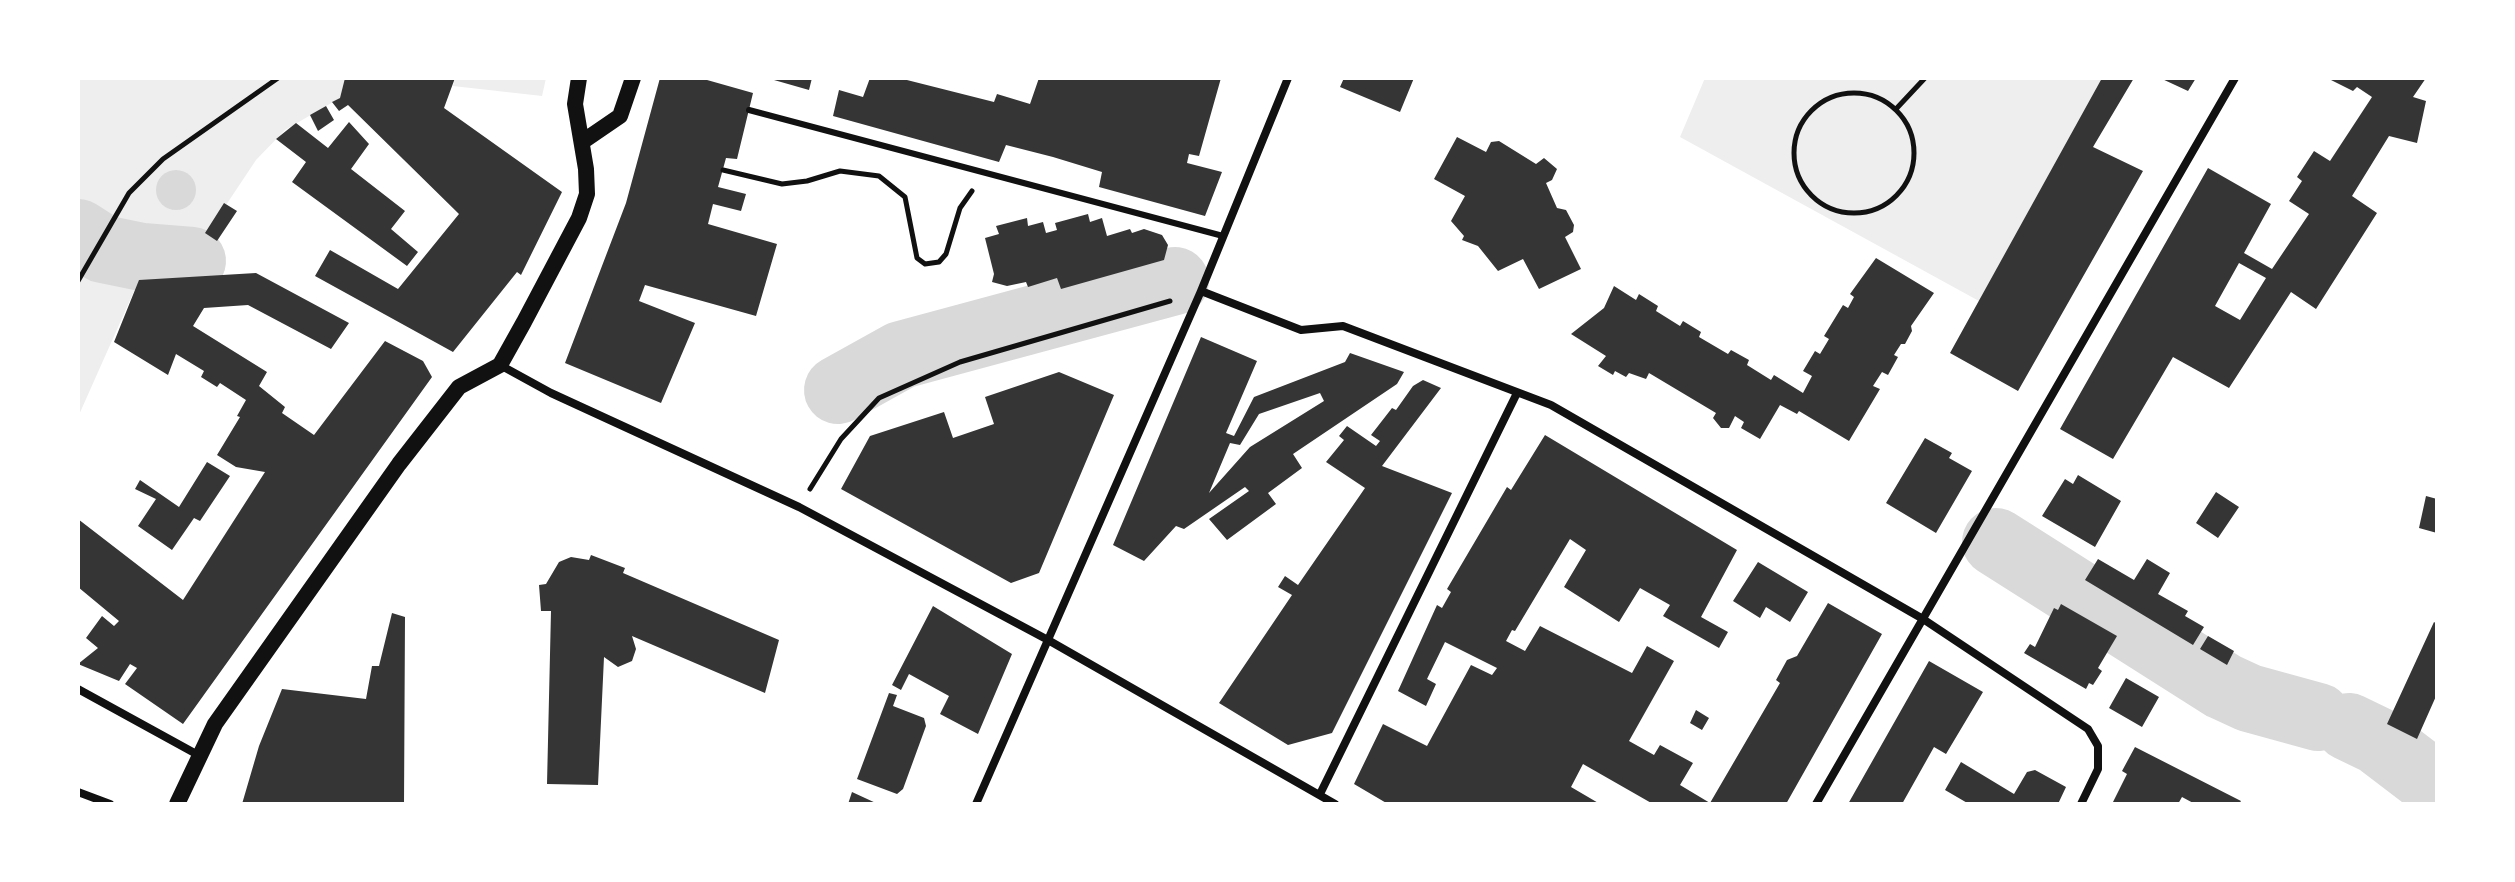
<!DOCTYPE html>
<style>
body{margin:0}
#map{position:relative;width:2515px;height:882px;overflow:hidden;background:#fff;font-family:Ubuntu,sans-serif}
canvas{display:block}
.frame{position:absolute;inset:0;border:80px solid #fff;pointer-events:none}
</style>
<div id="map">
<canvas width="2515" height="882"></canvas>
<div class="frame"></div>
</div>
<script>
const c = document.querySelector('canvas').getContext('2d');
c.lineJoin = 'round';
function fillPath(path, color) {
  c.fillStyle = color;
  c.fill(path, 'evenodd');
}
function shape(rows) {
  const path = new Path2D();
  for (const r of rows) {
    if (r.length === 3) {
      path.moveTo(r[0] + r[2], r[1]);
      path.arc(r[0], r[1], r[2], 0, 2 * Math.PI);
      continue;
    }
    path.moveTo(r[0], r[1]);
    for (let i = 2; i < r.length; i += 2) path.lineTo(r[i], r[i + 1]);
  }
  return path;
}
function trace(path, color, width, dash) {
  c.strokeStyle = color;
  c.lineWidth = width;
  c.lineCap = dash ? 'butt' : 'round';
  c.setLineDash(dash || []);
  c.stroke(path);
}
fillPath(shape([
 [78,78,345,78,340,98,285,130,256,160,178,277,139,280,78,417],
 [455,78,546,78,542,96,453,86],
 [1705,78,2102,78,1979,301,1680,137]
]), '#eee');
fillPath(shape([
 [176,190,20]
]), '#d9d9d9');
trace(shape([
 [78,233,103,249,142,257,192,261],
 [838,390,901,355,1175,281],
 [1996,542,2223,686,2249,698,2318,717],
 [2349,727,2378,741,2437,786]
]), '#d9d9d9', 68);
fillPath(shape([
 [345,78,455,78,444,108,562,192,521,275,517,272,453,352,315,276,330,250,398,289,459,214,348,105,339,111,332,102,340,98],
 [660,78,700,78,753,93,737,159,726,158,718,187,746,194,741,211,713,204,708,224,777,244,756,316,645,285,639,301,695,323,661,403,565,363,626,203],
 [767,78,812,78,809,90],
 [870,78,899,78,994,102,997,94,1030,104,1039,78,1221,78,1199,156,1189,154,1187,163,1222,172,1205,216,1099,187,1102,172,1053,157,1006,145,999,162,833,116,839,90,863,97],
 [1344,78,1414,78,1400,112,1340,87],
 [2102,78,2134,78,2093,147,2143,171,2018,391,1950,353],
 [2160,78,2196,78,2188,91],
 [2327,78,2426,78,2413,97,2426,101,2417,143,2389,136,2352,196,2377,213,2316,309,2291,292,2229,388,2173,357,2113,459,2060,429,2208,168,2271,204,2244,253,2272,269,2309,214,2289,201,2302,181,2297,177,2314,151,2330,161,2372,97,2357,87,2353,91],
 [2239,263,2266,278,2240,320,2215,306],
 [326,106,334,120,318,131,310,115],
 [349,122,369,144,351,169,405,211,391,229,418,252,407,266,292,182,306,162,276,139,296,123,328,148],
 [1457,137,1486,152,1491,142,1499,141,1536,164,1544,158,1557,169,1552,180,1546,183,1557,208,1566,210,1574,225,1573,232,1565,237,1581,269,1539,289,1523,259,1498,271,1478,246,1462,240,1464,236,1451,221,1465,196,1434,179],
 [224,203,237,211,217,241,205,233],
 [1088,214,1090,222,1102,218,1107,236,1130,229,1132,233,1144,229,1162,235,1168,245,1164,260,1061,289,1057,278,1028,287,1026,282,1007,286,992,282,994,274,985,238,999,234,996,226,1027,218,1028,226,1043,222,1046,233,1057,230,1055,223],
 [1876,258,1934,293,1911,326,1912,331,1905,344,1901,344,1894,355,1898,357,1888,375,1882,372,1873,386,1880,389,1849,441,1799,411,1797,414,1780,405,1760,439,1741,428,1744,422,1735,416,1729,428,1721,428,1713,418,1716,413,1649,373,1646,379,1629,373,1626,377,1615,371,1613,375,1598,366,1606,356,1571,334,1604,308,1614,286,1636,300,1639,294,1658,306,1656,311,1680,326,1683,321,1701,332,1699,337,1728,354,1731,350,1749,360,1747,365,1771,380,1774,375,1803,393,1812,376,1803,371,1815,351,1820,354,1829,339,1824,336,1843,305,1848,308,1854,297,1850,294],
 [256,273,349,323,331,349,248,305,204,308,193,326,267,372,259,386,285,407,282,413,314,435,385,341,423,361,432,377,183,724,125,684,137,668,130,664,119,681,78,664,98,648,86,638,102,616,114,626,119,621,78,587,78,519,183,600,265,472,236,467,217,455,240,417,237,416,246,400,220,383,217,387,201,377,204,371,176,354,168,375,114,342,139,280],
 [1201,337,1257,361,1226,433,1234,436,1254,397,1345,362,1350,353,1404,372,1397,384,1293,454,1302,468,1268,493,1276,504,1227,540,1209,519,1249,491,1245,487,1184,529,1176,526,1144,561,1113,545],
 [1320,393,1324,401,1250,447,1209,493,1230,443,1240,445,1259,414],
 [1059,372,1114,395,1039,573,1011,583,841,489,870,436,944,412,953,438,994,424,985,397],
 [1423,380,1441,388,1382,466,1452,493,1332,733,1288,745,1219,703,1292,595,1278,587,1285,576,1298,585,1365,488,1326,462,1344,440,1339,436,1347,426,1376,446,1380,441,1371,435,1392,408,1396,410,1413,386],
 [1545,435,1737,550,1701,617,1728,632,1719,648,1663,616,1670,605,1640,588,1619,622,1564,587,1586,550,1570,539,1515,631,1512,630,1506,641,1525,651,1540,626,1632,673,1647,646,1674,661,1629,741,1654,755,1660,745,1693,763,1680,785,1710,803,1780,683,1776,680,1787,660,1797,656,1828,603,1882,634,1786,804,1653,804,1583,764,1571,787,1600,804,1388,804,1354,784,1383,724,1427,746,1471,665,1492,675,1497,668,1445,642,1427,679,1436,684,1426,706,1398,691,1437,605,1442,608,1451,592,1447,589,1507,487,1511,490],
 [1925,438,1952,453,1949,458,1972,471,1936,533,1886,503],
 [207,462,230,476,200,521,194,518,172,550,138,526,156,499,135,489,140,480,179,507],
 [2078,475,2121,501,2095,547,2042,516,2065,479,2073,484],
 [2216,492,2239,507,2218,538,2196,523],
 [2426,496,2437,499,2437,533,2419,528],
 [591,555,625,568,623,573,779,640,765,693,632,636,636,649,632,661,618,667,604,657,598,785,547,784,551,611,541,611,539,585,546,584,559,562,571,557,589,560],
 [2098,559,2134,580,2147,559,2170,573,2158,594,2188,611,2185,616,2204,627,2193,645,2085,580],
 [1758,562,1808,592,1790,622,1766,607,1760,618,1733,601],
 [2061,604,2117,636,2098,668,2102,671,2093,685,2089,683,2086,689,2024,653,2030,644,2035,647,2054,608,2058,610],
 [933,606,1012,654,978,734,940,714,949,696,909,674,901,690,892,685],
 [392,613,405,617,404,804,242,804,259,746,282,689,366,699,372,666,379,666],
 [2434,622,2437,624,2437,694,2417,739,2387,724],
 [2208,636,2234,651,2227,665,2200,649],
 [1929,661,1983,692,1946,754,1934,747,1902,804,1848,804],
 [2126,678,2159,697,2142,727,2109,708],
 [889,693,897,695,893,706,924,718,926,726,903,789,897,794,857,779],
 [1696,710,1709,718,1702,730,1690,723],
 [2135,747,2241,801,2239,804,2195,804,2182,797,2178,804,2112,804,2127,774,2122,771],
 [1961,762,2014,794,2027,772,2035,770,2066,787,2058,804,1969,804,1945,790],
 [852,792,878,804,848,804]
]), '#353535');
trace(shape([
 [1854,153,60],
 [1896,109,1925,78],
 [723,170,782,184,807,181,840,171,879,176,905,197,917,258,925,264,939,262,946,254,960,208,972,191],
 [78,281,129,193,163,159,278,78],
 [810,489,841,439,879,398,960,362,1170,301]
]), '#111', 5);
trace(shape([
 [749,110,1223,236]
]), '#111', 6);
trace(shape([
 [1201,291,1301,330,1343,326,1551,405,1923,619,2088,729,2098,746,2098,769,2081,804],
 [500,365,551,393,799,507,1048,640,1335,804],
 [78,689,200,756],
 [78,792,110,804],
 [1320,794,1517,393],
 [976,804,1201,291,1288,78],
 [1816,804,2235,78]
]), '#111', 8);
trace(shape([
 [582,142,620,116,633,78],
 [177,804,215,724,399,464,459,387,500,365,524,322,579,218,587,194,586,169,575,104,579,78]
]), '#111', 16);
</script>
